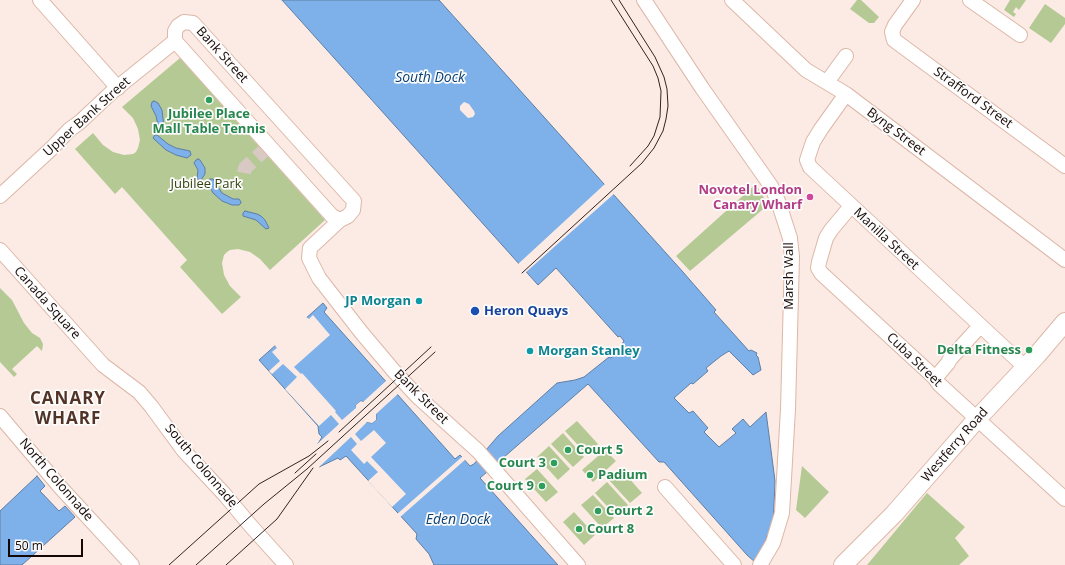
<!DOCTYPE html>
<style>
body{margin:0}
#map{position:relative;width:1065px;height:565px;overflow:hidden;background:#fbebe4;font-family:"Open Sans",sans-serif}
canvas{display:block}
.scale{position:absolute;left:8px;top:539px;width:75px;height:18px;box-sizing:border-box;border:2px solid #150804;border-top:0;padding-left:5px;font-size:12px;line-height:14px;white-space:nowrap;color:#150804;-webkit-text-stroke:3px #fcfcfc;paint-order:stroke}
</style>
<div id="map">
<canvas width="1065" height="565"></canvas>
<div class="scale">50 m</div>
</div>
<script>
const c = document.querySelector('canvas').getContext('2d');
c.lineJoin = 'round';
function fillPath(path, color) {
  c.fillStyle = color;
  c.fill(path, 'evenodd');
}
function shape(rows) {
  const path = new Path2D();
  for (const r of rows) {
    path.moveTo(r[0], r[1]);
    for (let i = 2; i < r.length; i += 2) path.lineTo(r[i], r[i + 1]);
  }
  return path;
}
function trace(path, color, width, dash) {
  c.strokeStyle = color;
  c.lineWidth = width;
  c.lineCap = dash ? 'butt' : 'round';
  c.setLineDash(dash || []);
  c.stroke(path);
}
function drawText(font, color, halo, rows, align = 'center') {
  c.font = font + ' "Open Sans",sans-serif';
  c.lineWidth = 3.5;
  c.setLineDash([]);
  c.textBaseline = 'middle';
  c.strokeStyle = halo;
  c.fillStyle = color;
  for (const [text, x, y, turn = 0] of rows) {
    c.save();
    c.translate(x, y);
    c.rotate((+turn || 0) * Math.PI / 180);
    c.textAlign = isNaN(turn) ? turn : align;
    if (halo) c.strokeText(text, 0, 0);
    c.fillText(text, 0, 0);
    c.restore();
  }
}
fillPath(shape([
 [857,0,861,0,879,17,874,23,869,23,850,9],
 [1010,0,1026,0,1019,10,1016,7,1013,12,1016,14,1014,17,1004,10],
 [1045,4,1065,18,1065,24,1051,43,1029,28],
 [180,58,325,220,270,270,260,259,250,252,238,249,230,250,227,252,224,255,222,263,224,275,230,286,241,297,222,314,180,267,187,260,122,187,115,194,75,149,93,133,103,145,113,152,124,155,133,154,136,152,138,148,140,140,138,129,133,118,122,107],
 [756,184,768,205,690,271,676,256],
 [0,288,12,300,24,323,32,333,40,338,43,344,42,351,37,346,12,369,17,374,14,377,0,362],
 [577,421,598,444,587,455,565,431],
 [563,433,584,457,573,467,551,444],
 [549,446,570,469,558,480,537,457],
 [605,450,616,461,593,482,582,470],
 [802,466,829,492,805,518,796,510],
 [537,469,558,492,546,502,525,479],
 [621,469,642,493,630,503,609,480],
 [607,482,628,505,616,516,595,493],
 [927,493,965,527,955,538,969,556,959,565,867,565],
 [593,495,614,518,602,528,581,505],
 [574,512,595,535,584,545,563,522]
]), '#b5c995');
const water = shape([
 [282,0,439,0,683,272,716,310,714,312,749,351,751,350,757,353,756,355,758,357,761,370,753,375,729,351,721,356,706,368,708,371,693,384,691,383,674,398,689,413,693,411,708,428,704,432,719,447,736,433,732,429,743,419,750,427,766,412,775,481,773,528,767,536,765,546,756,563,747,555,664,462,659,462,588,384,480,478,558,565,434,565,429,554,416,539,417,534,346,456,340,460,338,458,319,467,310,457,322,437,319,434,318,426,259,360,323,303,327,308,324,312,455,459,460,455,470,466,474,464,498,436,557,383,575,380,584,377,609,357,611,358,622,348,622,344,624,341,620,336,618,337,556,268,538,285,282,0],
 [361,401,365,402,376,414,376,420,372,423,366,422,357,410,356,405,361,401],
 [154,101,158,103,162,110,164,127,162,130,159,129,156,116,151,106,152,102,154,101],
 [155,135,157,135,168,144,176,148,190,151,191,155,187,158,176,155,166,150,154,139,153,138,155,135],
 [198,159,200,160,205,168,205,174,201,180,197,179,198,170,194,163,196,160,198,159],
 [210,179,213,179,222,193,233,199,239,199,241,202,241,203,239,205,232,205,222,201,213,193,210,187,210,179],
 [245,211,257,214,261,216,265,220,269,228,266,229,256,220,243,216,243,213,245,211],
 [37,476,45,486,40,491,59,511,65,506,75,517,22,565,0,565,0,511,37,476]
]);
fillPath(water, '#7eb0e9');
trace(water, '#5e7ea4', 1);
fillPath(shape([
 [464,102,469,104,474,111,475,114,473,117,468,118,460,110,460,106],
 [606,183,615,193,525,273,517,265],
 [313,315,330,335,294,367,301,374,302,373,336,411,335,412,342,420,356,408,356,405,361,401,363,402,387,380,399,393,376,414,376,420,372,423,367,422,355,434,361,441,374,430,386,443,371,457,406,494,392,507,368,481,378,472,367,461,364,464,351,450,357,444,351,437,318,468,309,458,308,456,314,447,339,424,331,415,319,426,285,389,297,377,283,364,272,374,269,371,280,361,272,352,277,348,274,344,305,316,309,319],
 [361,403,364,404,374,415,374,419,372,421,367,420,359,410,358,406],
 [463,456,466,459,399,518,399,516,396,515]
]), '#fbebe4');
trace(shape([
 [244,173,245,168,269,146]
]), '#d8c9c2', 14, [14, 7]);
const minor = shape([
 [40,0,118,88],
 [644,0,702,88,771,186,778,201,790,238,792,257,788,409,782,513,773,543,760,565],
 [732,0,806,70,846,94,1065,260],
 [913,0,895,25,892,32,894,40,1065,166],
 [970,0,1020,35],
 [827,82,846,56],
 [846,94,821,129,813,142,807,160,810,167,1025,367],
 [0,196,52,148,69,130,80,122,113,91,175,41],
 [851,206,831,230,826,238,819,262,818,268,821,273,934,377,939,384,1065,499],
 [340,220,332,216,175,41,175,31,178,26,184,22,193,23,354,201,353,210,348,216,340,220,310,248,309,258,319,278,361,332,393,370,417,396,478,451,578,565],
 [0,250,103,365,139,392,151,406,184,451,225,495,250,525,286,565],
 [934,377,937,376,948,363,950,359,980,326],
 [0,416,61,488,132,565],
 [665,487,734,565]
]);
const major = shape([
 [843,565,894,514,977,419,1037,355,1065,322]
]);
trace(minor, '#ddb7a7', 16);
trace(major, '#ddb7a7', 20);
trace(minor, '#fff', 14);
trace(major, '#fff', 18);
trace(shape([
 [611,0,653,66,658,78,661,91,660,117,654,136,648,146,630,166],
 [522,273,642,163,654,148,663,131,666,119,668,106,667,89,664,77,655,57,619,0],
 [339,432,431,347],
 [295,473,316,454],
 [169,565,259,484,309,456,328,441],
 [196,565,264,504,307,469,435,352],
 [226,565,277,519,313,468]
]), '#30231e', 1);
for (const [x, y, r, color] of [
 [209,100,4,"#2e9e5b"],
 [810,197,4,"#d1479c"],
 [419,301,4,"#0f9aa8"],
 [475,311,5,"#1a4fb4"],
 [1029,350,4,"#2e9e5b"],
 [530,351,4,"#0f9aa8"],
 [568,450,4,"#2e9e5b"],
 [554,463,4,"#2e9e5b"],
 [590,475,4,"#2e9e5b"],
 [542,486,4,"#2e9e5b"],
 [598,511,4,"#2e9e5b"],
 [579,529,4,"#2e9e5b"]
]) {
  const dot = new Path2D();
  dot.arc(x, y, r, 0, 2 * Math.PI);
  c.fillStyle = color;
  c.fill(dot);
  trace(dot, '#fcfcfc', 1.5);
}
drawText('13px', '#150804', '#fcfcfc', [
 ["Bank Street",222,55,48],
 ["Strafford Street",973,98,36],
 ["Upper Bank Street",87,117,-42],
 ["Byng Street",896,132,37],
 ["Manilla Street",886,239,43],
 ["Marsh Wall",789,276,-90],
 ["Canada Square",47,303,48],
 ["Cuba Street",914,360,44],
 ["Bank Street",421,397,45],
 ["Westferry Road",955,445,-49],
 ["South Colonnade",201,466,50],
 ["North Colonnade",56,480,49]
]);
drawText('bold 13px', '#27864d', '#fcfcfc', [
 ["Jubilee Place",209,114,"center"],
 ["Mall Table Tennis",209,129,"center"],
 ["Delta Fitness",1021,350,"right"],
 ["Court 5",576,450],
 ["Court 3",546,463,"right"],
 ["Padium",598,475],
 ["Court 9",534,486,"right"],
 ["Court 2",606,511],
 ["Court 8",587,529]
], 'left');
drawText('13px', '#32430f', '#fcfcfc', [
 ["Jubilee Park",206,184]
]);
drawText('bold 13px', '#b23c85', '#fcfcfc', [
 ["Novotel London",802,190],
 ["Canary Wharf",802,205]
], 'right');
drawText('bold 13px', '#0d838f', '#fcfcfc', [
 ["JP Morgan",411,301],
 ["Morgan Stanley",538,351,"left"]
], 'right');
drawText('bold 13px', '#164399', '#fcfcfc', [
 ["Heron Quays",484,311]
], 'left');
drawText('italic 14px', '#094073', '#fcfcfc', [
 ["South Dock",430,78],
 ["Eden Dock",458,520]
]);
c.letterSpacing = '1px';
drawText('bold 17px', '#523427', '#fcfcfc', [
 ["CANARY",68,399],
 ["WHARF",68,419]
]);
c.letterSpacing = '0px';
</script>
